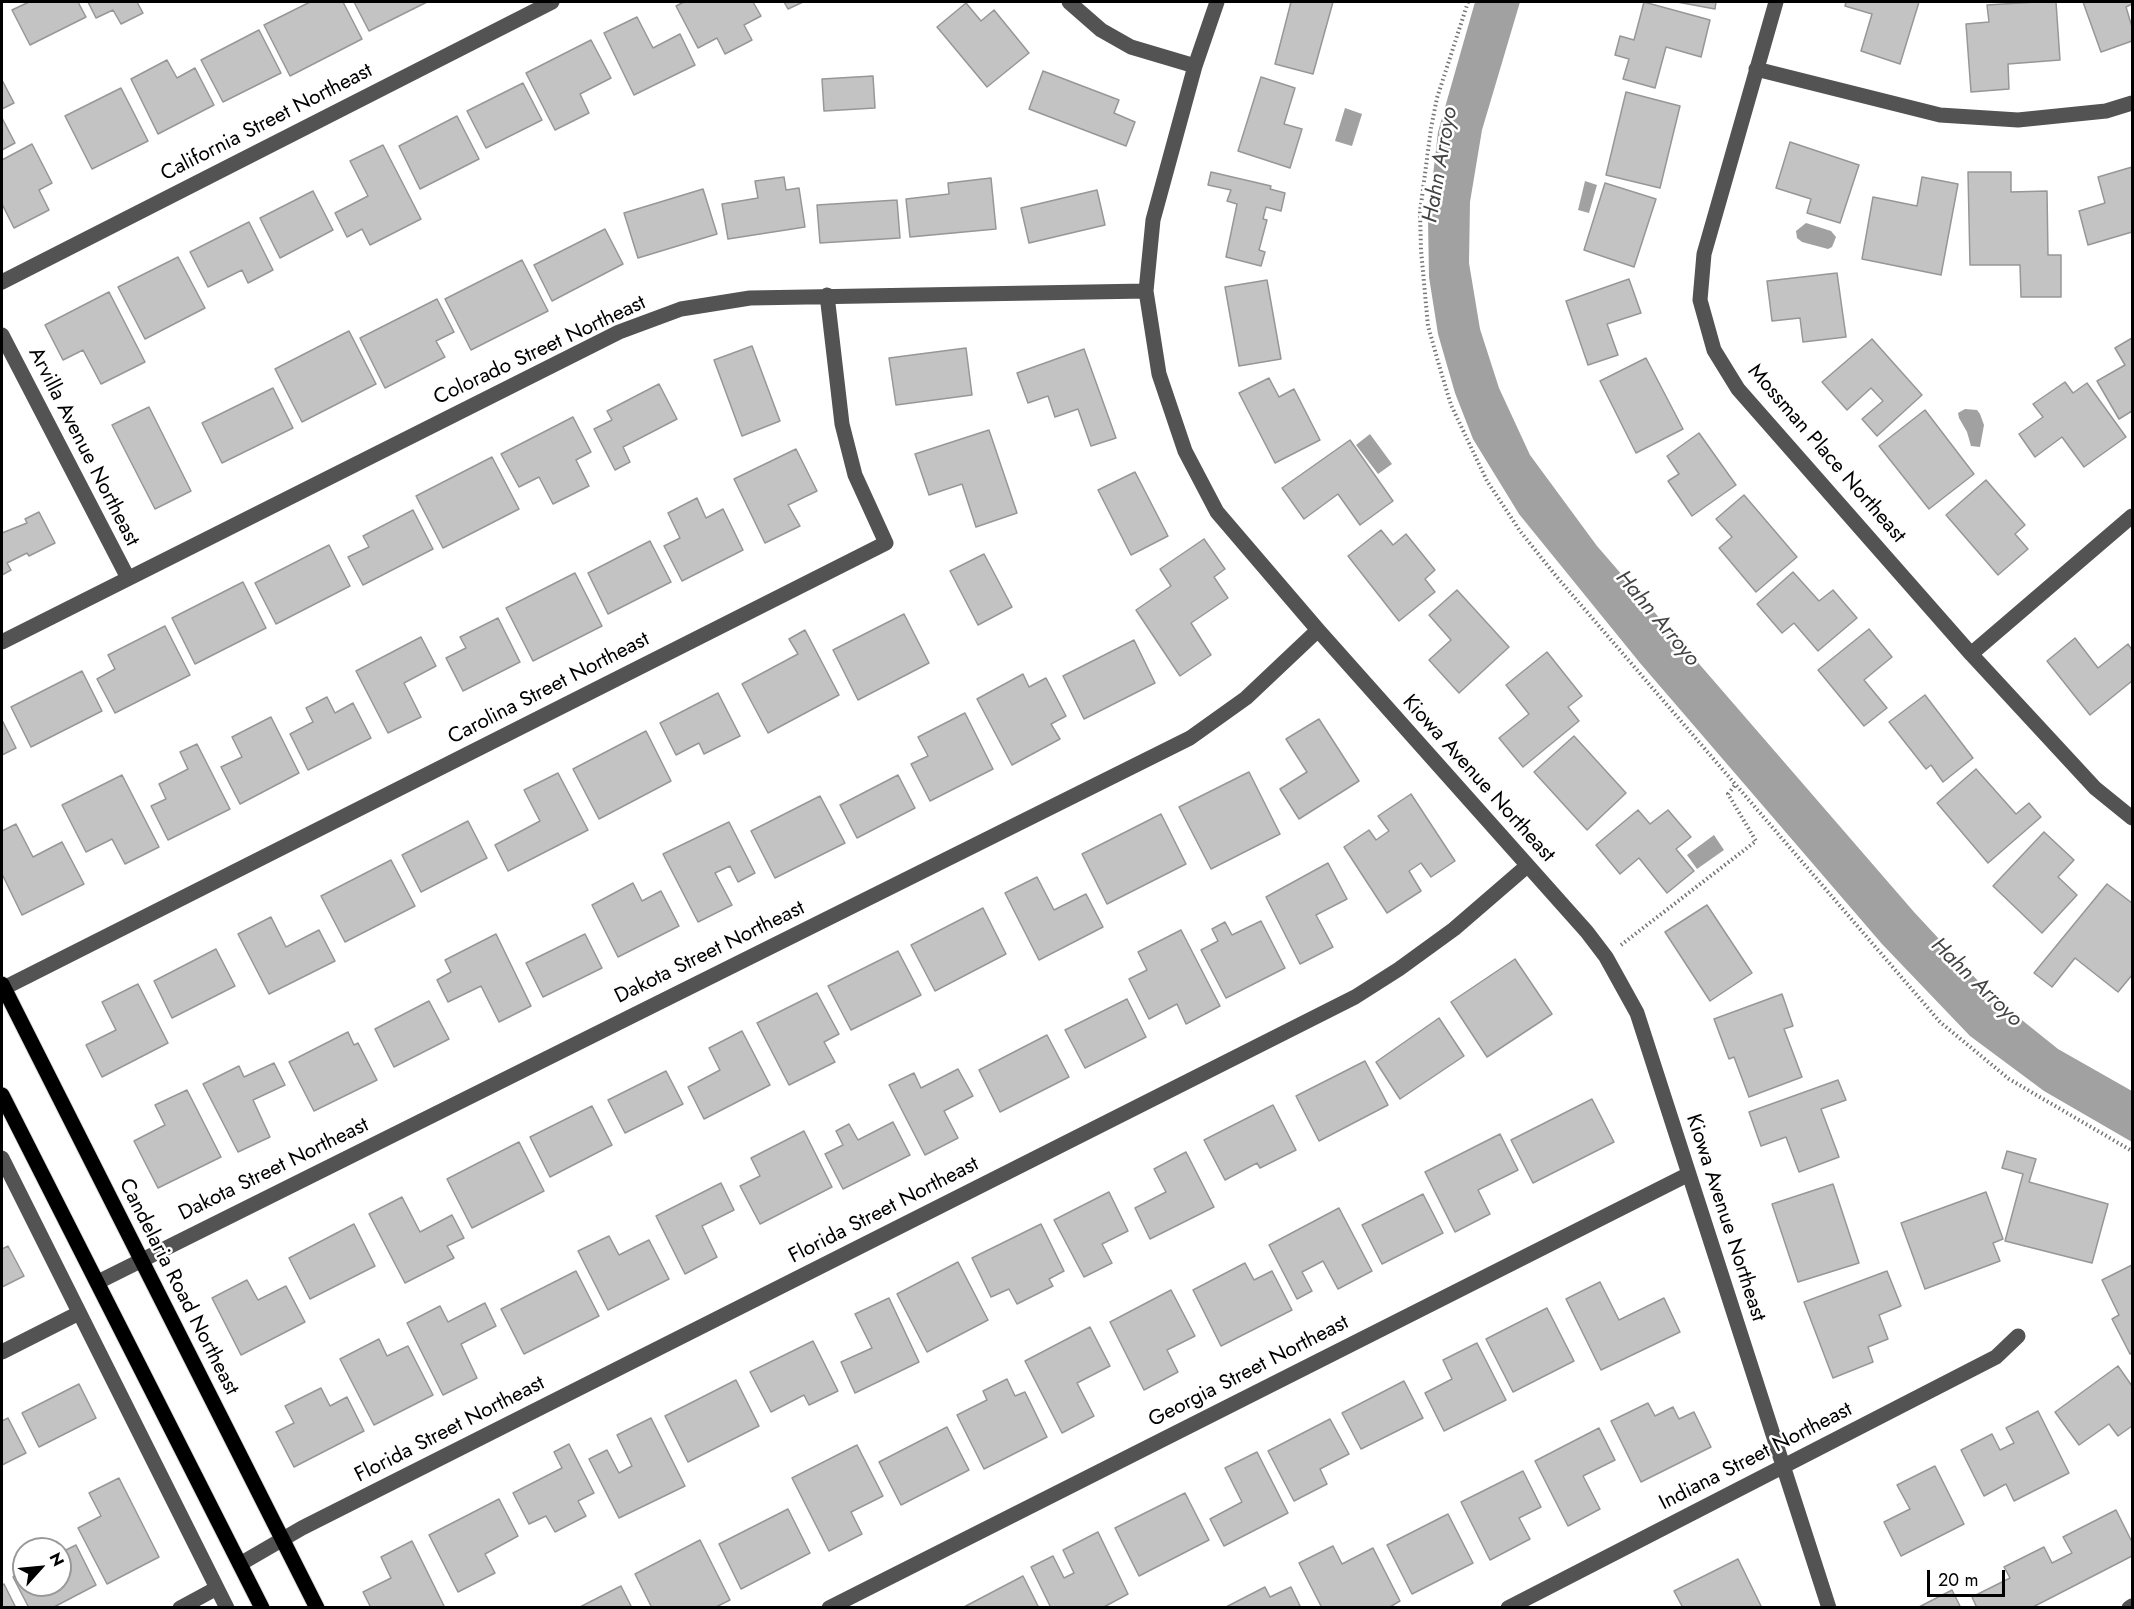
<!DOCTYPE html>
<style>
body{margin:0}
#map{position:relative;width:2134px;height:1609px;overflow:hidden;background:#fff;font-family:Jost,sans-serif}
canvas{display:block}
.frame{position:absolute;inset:0;border:3px solid #000;pointer-events:none}
.north{position:absolute;left:12px;top:1537px;width:60px;height:60px;box-sizing:border-box;background:#fff;border:2px solid #999;border-radius:50%;rotate:63deg;font-size:16px;font-weight:700;line-height:24px;text-align:center;color:#000}
.north::after{content:'';display:block;margin:auto;width:21px;height:27px;background:#000;clip-path:polygon(50% 0,100% 100%,50% 72%,0 100%)}
.scale{position:absolute;left:1927px;top:1570px;width:78px;height:27px;box-sizing:border-box;border:3px solid #000;border-top:0;padding-left:8px;font-size:18px;line-height:21px;white-space:nowrap;color:#000;-webkit-text-stroke:4px #fff;paint-order:stroke}
</style>
<div id="map">
<canvas width="2134" height="1609"></canvas>
<div class="frame"></div>
<div class="north">N</div>
<div class="scale">20 m</div>
</div>
<script>
const c = document.querySelector('canvas').getContext('2d');
c.lineJoin = 'round';
function fillPath(path, color) {
  c.fillStyle = color;
  c.fill(path, 'evenodd');
}
function shape(rows) {
  const path = new Path2D();
  for (const r of rows) {
    path.moveTo(r[0], r[1]);
    for (let i = 2; i < r.length; i += 2) path.lineTo(r[i], r[i + 1]);
  }
  return path;
}
function trace(path, color, width, dash) {
  c.strokeStyle = color;
  c.lineWidth = width;
  c.lineCap = dash ? 'butt' : 'round';
  c.setLineDash(dash || []);
  c.stroke(path);
}
function drawText(font, color, halo, rows, align = 'center') {
  c.font = font + ' Jost,sans-serif';
  c.lineWidth = 5;
  c.setLineDash([]);
  c.textBaseline = 'middle';
  c.strokeStyle = halo;
  c.fillStyle = color;
  for (const [text, x, y, turn = 0] of rows) {
    c.save();
    c.translate(x, y);
    c.rotate((+turn || 0) * Math.PI / 180);
    c.textAlign = isNaN(turn) ? turn : align;
    if (halo) c.strokeText(text, 0, 0);
    c.fillText(text, 0, 0);
    c.restore();
  }
}
fillPath(shape([
 [1475,2,1520,2,1482,130,1470,202,1469,263,1480,329,1499,388,1530,455,1597,546,1914,912,1992,996,2058,1049,2132,1091,2132,1142,2044,1091,1970,1036,1882,944,1640,663,1519,514,1473,439,1455,393,1438,334,1429,277,1428,219,1438,132],
 [1345,108,1362,114,1352,146,1335,141],
 [1585,181,1597,185,1589,213,1578,210],
 [1806,223,1831,231,1836,237,1832,247,1828,249,1802,242,1797,238,1796,231],
 [1965,409,1977,410,1980,414,1984,425,1980,447,1971,446,1967,432,1959,418,1958,413],
 [1370,434,1392,464,1378,474,1356,445],
 [1714,835,1724,850,1697,869,1687,855]
]), '#a1a1a1');
const building = shape([
 [29,2,78,2,86,17,30,45,12,10,29,2],
 [88,2,137,2,143,13,121,24,113,10,96,18,88,2],
 [310,2,343,2,362,39,290,76,264,25,310,2],
 [354,2,427,2,369,31,354,2],
 [684,2,753,2,761,16,744,25,752,40,725,54,717,38,698,48,676,6,684,2],
 [784,2,803,2,788,9,784,2],
 [1291,2,1333,2,1313,74,1275,64,1291,2],
 [1644,2,1710,20,1701,57,1666,47,1655,88,1623,79,1629,59,1615,55,1620,36,1634,40,1644,2],
 [1677,2,1716,2,1715,9,1677,2],
 [1846,2,1919,2,1900,64,1861,51,1872,14,1845,6,1846,2],
 [2036,2,2056,2,2060,60,2008,64,2009,89,1971,92,1966,24,1989,22,1987,5,2036,2],
 [2083,2,2132,2,2132,4,2126,7,2132,27,2132,41,2101,52,2083,2],
 [966,3,981,21,994,10,1029,53,987,87,937,27,966,3],
 [637,17,653,48,680,34,695,65,634,95,604,33,637,17],
 [259,30,281,73,223,102,201,60,259,30],
 [591,40,611,78,580,94,589,113,555,130,526,73,591,40],
 [167,60,177,78,195,68,214,105,158,134,131,79,167,60],
 [1043,71,1119,100,1114,113,1135,122,1126,146,1029,109,1043,71],
 [873,76,875,108,824,111,822,79,873,76],
 [1261,77,1295,88,1284,124,1302,129,1290,168,1238,151,1261,77],
 [2,80,14,103,2,109,2,80],
 [523,83,542,120,486,148,467,111,523,83],
 [121,88,148,141,92,169,65,116,121,88],
 [1626,92,1680,106,1660,188,1606,175,1626,92],
 [457,116,479,159,420,189,399,146,457,116],
 [2,118,15,143,2,150,2,118],
 [1790,142,1859,165,1840,223,1807,213,1811,199,1776,188,1790,142],
 [32,144,52,183,39,190,49,210,14,228,2,204,2,160,32,144],
 [383,145,421,219,370,245,362,229,347,237,335,213,368,196,350,161,383,145],
 [2132,167,2132,235,2132,232,2088,245,2079,211,2105,203,2098,177,2132,167],
 [1211,172,1271,186,1270,189,1285,193,1281,211,1266,207,1263,219,1267,220,1259,250,1265,252,1261,266,1226,257,1237,204,1227,201,1231,190,1208,185,1211,172],
 [1968,172,2011,172,2011,192,2047,191,2048,255,2061,255,2061,297,2021,297,2020,265,1970,265,1968,172],
 [784,177,786,190,799,188,805,227,728,239,722,204,758,198,755,181,784,177],
 [1922,177,1958,184,1941,275,1862,259,1873,197,1917,206,1922,177],
 [991,178,996,229,910,237,906,199,949,194,948,183,991,178],
 [1605,183,1656,199,1634,267,1584,250,1605,183],
 [703,189,717,234,638,258,624,213,703,189],
 [1097,190,1105,225,1029,243,1021,208,1097,190],
 [313,191,333,230,280,258,260,218,313,191],
 [897,200,900,238,820,243,817,205,897,200],
 [249,222,273,270,248,283,242,270,208,287,190,252,249,222],
 [605,229,623,264,552,301,534,265,605,229],
 [178,257,205,308,145,339,118,287,178,257],
 [522,260,548,311,471,350,445,299,522,260],
 [1837,273,1846,337,1803,342,1800,318,1772,321,1767,281,1837,273],
 [1629,279,1641,313,1607,324,1618,355,1588,365,1566,301,1629,279],
 [1267,280,1281,359,1239,366,1225,287,1267,280],
 [109,292,145,362,101,384,83,350,63,360,45,325,109,292],
 [437,299,454,332,436,341,445,357,385,388,360,338,437,299],
 [349,331,376,384,302,422,275,369,349,331],
 [2132,338,2132,411,2119,419,2097,381,2125,365,2115,348,2132,338],
 [1872,339,1922,395,1877,436,1862,419,1883,401,1871,388,1847,410,1822,382,1872,339],
 [752,346,780,421,742,436,714,360,752,346],
 [966,348,972,395,896,405,889,358,966,348],
 [1084,349,1116,438,1091,446,1078,409,1055,417,1048,396,1028,403,1017,373,1084,349],
 [1646,358,1683,429,1636,453,1600,381,1646,358],
 [1269,378,1279,397,1294,389,1320,440,1275,463,1239,393,1269,378],
 [2065,382,2073,393,2087,383,2126,437,2084,467,2062,437,2035,457,2019,434,2043,417,2033,404,2065,382],
 [659,384,677,419,623,447,630,462,615,470,594,429,612,420,607,411,659,384],
 [273,388,293,428,222,463,202,423,273,388],
 [149,407,191,491,155,509,112,425,149,407],
 [1925,410,1974,474,1929,509,1879,446,1925,410],
 [573,417,591,452,576,460,589,486,553,504,539,477,519,487,501,454,573,417],
 [989,430,1017,513,976,527,962,484,929,495,915,454,989,430],
 [1699,433,1736,485,1692,516,1668,481,1679,474,1667,456,1699,433],
 [1350,440,1393,501,1360,525,1338,494,1304,519,1282,488,1350,440],
 [796,449,817,491,788,505,800,526,765,543,734,479,796,449],
 [492,457,519,509,443,548,416,496,492,457],
 [1135,472,1168,536,1131,555,1098,490,1135,472],
 [1986,480,2025,525,2015,534,2028,549,1998,575,1946,515,1986,480],
 [1744,495,1797,557,1756,592,1719,548,1732,537,1716,519,1744,495],
 [697,498,706,518,723,509,743,550,682,581,664,546,680,538,668,513,697,498],
 [413,510,433,549,363,585,348,557,369,547,363,536,413,510],
 [39,512,55,543,29,556,27,553,7,563,11,570,2,575,2,533,27,523,25,519,39,512],
 [1381,530,1393,545,1406,534,1435,570,1425,579,1435,592,1399,621,1348,556,1381,530],
 [1204,539,1225,569,1214,577,1228,598,1191,623,1211,655,1180,676,1136,610,1171,586,1160,569,1204,539],
 [650,541,671,582,608,614,588,573,650,541],
 [329,545,350,586,276,624,255,583,329,545],
 [984,554,1012,607,978,625,950,571,984,554],
 [1793,572,1819,601,1833,590,1857,618,1818,651,1794,623,1782,633,1757,604,1793,572],
 [575,573,602,626,533,661,506,608,575,573],
 [243,582,266,628,195,664,172,618,243,582],
 [1457,590,1509,647,1459,693,1429,660,1451,640,1429,615,1457,590],
 [904,614,929,663,858,700,833,650,904,614],
 [498,618,520,662,463,691,446,658,466,648,460,637,498,618],
 [165,626,190,675,115,713,97,679,115,669,108,655,165,626],
 [1869,629,1892,657,1864,680,1887,708,1864,726,1818,670,1869,629],
 [805,630,839,695,768,733,742,684,798,654,789,639,805,630],
 [421,637,436,666,404,683,421,717,388,733,356,671,421,637],
 [2075,638,2098,668,2128,644,2132,650,2132,681,2090,715,2047,661,2075,638],
 [1134,640,1155,683,1084,719,1063,676,1134,640],
 [1547,652,1582,696,1568,707,1579,721,1523,767,1499,738,1529,714,1506,685,1547,652],
 [82,671,102,711,31,747,11,707,82,671],
 [1023,674,1029,687,1046,678,1066,716,1051,724,1060,739,1012,765,977,699,1023,674],
 [718,693,740,736,704,754,699,743,676,755,660,723,718,693],
 [1925,695,1973,758,1943,782,1931,765,1926,769,1889,722,1925,695],
 [327,697,335,713,353,703,371,738,308,770,290,734,313,722,306,708,327,697],
 [965,713,993,769,930,801,911,764,928,756,918,737,965,713],
 [271,717,299,773,240,804,221,767,242,757,232,737,271,717],
 [1319,719,1359,781,1299,819,1280,789,1307,772,1286,739,1319,719],
 [2,720,16,748,2,755,2,720],
 [646,731,671,781,599,819,573,769,646,731],
 [1574,736,1626,793,1587,830,1534,772,1574,736],
 [197,744,230,809,168,840,151,806,166,799,159,784,188,769,180,752,197,744],
 [1976,769,2016,814,2029,803,2041,817,1988,863,1937,803,1976,769],
 [1249,772,1280,834,1211,869,1179,807,1249,772],
 [558,773,588,830,508,871,495,845,540,821,524,790,558,773],
 [122,775,159,847,125,864,112,839,86,852,62,805,122,775],
 [898,775,915,808,857,838,840,805,898,775],
 [1411,794,1455,861,1431,877,1421,863,1409,871,1421,891,1387,913,1344,847,1369,830,1376,840,1389,831,1378,816,1411,794],
 [820,796,845,843,775,878,751,831,820,796],
 [1638,810,1650,824,1668,810,1691,837,1676,849,1694,871,1667,893,1639,858,1620,874,1596,845,1638,810],
 [1161,814,1186,864,1107,904,1082,854,1161,814],
 [468,821,487,858,421,892,402,855,468,821],
 [729,822,755,873,738,882,730,866,715,873,732,905,698,922,663,854,729,822],
 [16,824,33,857,62,842,84,884,22,915,2,874,2,831,16,824],
 [2044,832,2074,860,2058,877,2077,895,2042,933,1993,886,2044,832],
 [391,860,415,906,345,942,321,896,391,860],
 [1328,863,1347,899,1316,915,1333,947,1300,964,1266,897,1328,863],
 [1037,877,1054,910,1086,894,1103,927,1039,960,1005,893,1037,877],
 [633,883,642,901,661,891,679,926,618,957,592,905,633,883],
 [2107,884,2132,903,2132,975,2118,992,2075,958,2052,987,2034,973,2107,884],
 [1707,905,1752,973,1710,1001,1665,932,1707,905],
 [983,908,1006,954,935,991,911,945,983,908],
 [271,917,286,947,319,930,335,961,269,994,238,934,271,917],
 [1261,921,1285,968,1226,998,1201,950,1218,941,1212,929,1225,922,1232,935,1261,921],
 [1181,930,1220,1006,1186,1024,1177,1004,1149,1019,1129,979,1147,970,1138,952,1181,930],
 [496,934,531,1006,499,1022,481,986,448,1002,437,980,451,972,445,960,496,934],
 [585,934,602,968,543,997,526,963,585,934],
 [216,949,235,986,172,1018,154,981,216,949],
 [898,951,921,995,851,1030,828,986,898,951],
 [1515,959,1552,1014,1487,1057,1451,1002,1515,959],
 [138,984,168,1043,102,1077,86,1045,116,1030,102,1002,138,984],
 [817,993,839,1034,824,1042,835,1062,789,1085,757,1023,817,993],
 [1782,994,1793,1026,1784,1029,1802,1077,1749,1097,1734,1057,1729,1059,1714,1019,1782,994],
 [1127,999,1146,1037,1085,1068,1065,1030,1127,999],
 [429,1001,449,1039,394,1067,375,1029,429,1001],
 [1439,1018,1464,1056,1400,1099,1376,1062,1439,1018],
 [742,1031,770,1085,704,1119,688,1087,720,1070,709,1048,742,1031],
 [348,1032,354,1045,358,1043,377,1080,314,1111,289,1062,348,1032],
 [1047,1035,1069,1077,1000,1112,979,1070,1047,1035],
 [1365,1061,1388,1105,1319,1141,1296,1096,1365,1061],
 [274,1063,285,1085,253,1100,270,1137,238,1152,203,1084,239,1066,244,1077,274,1063],
 [958,1069,973,1096,944,1111,958,1138,925,1155,889,1085,914,1073,921,1088,958,1069],
 [666,1071,683,1104,625,1133,608,1100,666,1071],
 [1838,1080,1846,1100,1821,1109,1839,1157,1799,1172,1786,1137,1761,1146,1749,1112,1838,1080],
 [187,1090,221,1157,158,1188,134,1141,165,1125,155,1105,187,1090],
 [1592,1099,1614,1142,1533,1183,1511,1140,1592,1099],
 [1273,1105,1296,1150,1260,1168,1257,1163,1225,1180,1204,1140,1273,1105],
 [592,1106,612,1145,550,1177,530,1137,592,1106],
 [893,1122,910,1155,843,1189,825,1154,843,1145,836,1131,849,1124,858,1140,893,1122],
 [804,1131,832,1187,760,1224,740,1186,760,1176,751,1158,804,1131],
 [1500,1134,1518,1170,1478,1190,1490,1214,1455,1232,1425,1172,1500,1134],
 [519,1142,544,1191,472,1228,447,1179,519,1142],
 [2007,1151,2036,1159,2029,1182,2108,1204,2092,1263,2005,1241,2023,1174,2002,1168,2007,1151],
 [1186,1152,1214,1207,1150,1239,1135,1208,1166,1192,1154,1169,1186,1152],
 [721,1183,734,1210,702,1226,717,1257,685,1274,656,1216,721,1183],
 [1833,1184,1859,1263,1798,1282,1772,1204,1833,1184],
 [1109,1192,1128,1231,1102,1244,1112,1263,1084,1277,1054,1220,1109,1192],
 [1986,1192,2003,1239,1993,1243,2000,1261,1925,1289,1901,1223,1986,1192],
 [1423,1194,1443,1233,1382,1264,1362,1225,1423,1194],
 [402,1197,420,1232,452,1215,464,1238,447,1246,454,1258,405,1283,369,1214,402,1197],
 [1339,1208,1372,1271,1338,1289,1323,1261,1302,1272,1312,1291,1297,1299,1269,1245,1339,1208],
 [354,1224,375,1266,310,1299,289,1258,354,1224],
 [1041,1224,1064,1271,1049,1279,1053,1286,1017,1304,1009,1289,991,1297,972,1258,1041,1224],
 [609,1236,619,1255,649,1240,669,1279,608,1310,578,1251,609,1236],
 [8,1246,24,1276,2,1287,2,1249,8,1246],
 [958,1262,988,1320,927,1352,897,1294,958,1262],
 [1245,1263,1254,1280,1272,1271,1292,1310,1221,1346,1193,1290,1245,1263],
 [2132,1265,2132,1353,2130,1354,2112,1319,2119,1315,2102,1280,2132,1265],
 [576,1271,599,1316,524,1354,501,1309,576,1271],
 [1887,1271,1901,1306,1879,1315,1888,1339,1868,1347,1873,1362,1833,1378,1804,1302,1887,1271],
 [247,1280,258,1300,286,1286,305,1322,241,1355,212,1298,247,1280],
 [1600,1282,1619,1320,1664,1298,1680,1332,1601,1370,1566,1299,1600,1282],
 [1171,1290,1195,1336,1167,1350,1178,1372,1144,1390,1110,1322,1171,1290],
 [889,1298,919,1362,855,1393,841,1362,872,1348,855,1314,889,1298],
 [485,1303,496,1326,461,1344,477,1378,443,1395,407,1323,440,1306,448,1322,485,1303],
 [1547,1308,1574,1361,1513,1392,1486,1339,1547,1308],
 [1090,1327,1110,1366,1077,1383,1094,1416,1062,1433,1025,1361,1090,1327],
 [379,1339,387,1356,408,1346,433,1395,374,1425,340,1359,379,1339],
 [813,1341,838,1391,809,1405,804,1395,771,1412,750,1372,813,1341],
 [1477,1343,1506,1400,1444,1431,1425,1393,1452,1379,1443,1360,1477,1343],
 [2118,1366,2132,1386,2132,1426,2118,1436,2109,1424,2079,1445,2055,1412,2118,1366],
 [1007,1379,1015,1396,1025,1392,1047,1437,984,1469,957,1415,987,1400,983,1391,1007,1379],
 [736,1380,759,1426,688,1462,665,1416,736,1380],
 [1404,1381,1423,1418,1361,1449,1342,1413,1404,1381],
 [79,1384,96,1418,39,1447,22,1413,79,1384],
 [321,1388,330,1406,347,1397,364,1431,294,1467,276,1432,294,1423,285,1406,321,1388],
 [1648,1403,1655,1416,1673,1407,1679,1419,1694,1412,1711,1447,1641,1482,1611,1421,1648,1403],
 [2038,1411,2069,1473,2014,1501,2006,1484,1984,1496,1961,1450,1992,1434,2000,1450,2014,1443,2006,1428,2038,1411],
 [8,1418,26,1453,2,1465,2,1421,8,1418],
 [651,1418,685,1486,619,1518,589,1459,607,1450,619,1473,632,1466,617,1435,651,1418],
 [1330,1419,1349,1454,1320,1469,1327,1484,1294,1501,1268,1451,1330,1419],
 [947,1427,969,1470,901,1505,879,1462,947,1427],
 [1599,1428,1615,1460,1583,1476,1600,1509,1568,1526,1535,1461,1599,1428],
 [569,1444,594,1493,578,1501,586,1516,555,1532,546,1516,529,1524,513,1493,562,1468,554,1452,569,1444],
 [857,1445,883,1496,851,1512,862,1534,829,1551,792,1478,857,1445],
 [1257,1452,1288,1513,1224,1546,1210,1519,1242,1502,1225,1468,1257,1452],
 [1935,1466,1964,1524,1901,1556,1884,1522,1910,1509,1897,1485,1935,1466],
 [1523,1471,1541,1507,1519,1518,1530,1539,1490,1560,1461,1502,1523,1471],
 [119,1478,159,1557,107,1584,78,1528,101,1516,89,1493,119,1478],
 [1185,1493,1209,1540,1139,1576,1115,1528,1185,1493],
 [499,1499,518,1536,485,1554,495,1573,458,1592,429,1535,499,1499],
 [788,1509,810,1553,741,1589,719,1544,788,1509],
 [2116,1510,2132,1542,2132,1556,2031,1608,1977,1608,1972,1597,2010,1578,2004,1567,2044,1547,2052,1563,2072,1553,2063,1537,2116,1510],
 [1448,1514,1473,1563,1412,1594,1387,1545,1448,1514],
 [1098,1532,1128,1594,1102,1608,1051,1608,1031,1567,1053,1556,1064,1578,1074,1573,1063,1550,1098,1532],
 [700,1540,730,1600,714,1608,652,1608,635,1574,700,1540],
 [412,1541,445,1608,371,1608,363,1592,391,1578,381,1557,412,1541],
 [76,1545,96,1585,52,1608,29,1608,13,1577,24,1571,24,1585,60,1585,60,1553,76,1545],
 [1333,1546,1342,1564,1373,1548,1400,1601,1388,1608,1322,1608,1299,1563,1333,1546],
 [1738,1559,1762,1608,1683,1608,1674,1591,1738,1559],
 [1023,1576,1039,1608,962,1608,1023,1576],
 [4,1584,16,1608,2,1608,2,1585,4,1584],
 [621,1586,632,1608,578,1608,621,1586],
 [1265,1587,1270,1597,1291,1587,1301,1608,1224,1608,1265,1587],
 [1952,1590,1961,1608,1917,1608,1952,1590]
]);
fillPath(building, '#c3c3c3');
trace(building, '#979797', 1.5);
const major = shape([
 [2,984,317,1608],
 [2,1095,262,1608]
]);
trace(major, '#dbdbdb', 17);
trace(shape([
 [1468,2,1437,98,1431,128,1420,212,1421,250,1428,326,1439,365,1451,405,1487,481,1520,531,1556,576,1940,1022,2009,1079,2132,1151],
 [1621,945,1756,841,1728,794,1735,785]
]), '#757575', 4, [1.5, 3]);
trace(shape([
 [1069,2,1101,30,1131,47,1195,66],
 [1217,2,1195,66,1153,220,1146,291,1159,374,1185,451,1217,512,1318,630,1587,932,1606,957,1637,1013,1829,1608],
 [1776,2,1704,254,1700,300,1714,350,1738,389,1971,654,2095,788,2132,818],
 [1756,69,1940,115,2018,120,2106,111,2132,103],
 [2,282,552,2],
 [2,335,128,578],
 [2,642,619,332,681,309,750,298,1146,291],
 [1971,654,2132,516],
 [2,989,886,543,855,475,842,424,827,295],
 [2,1158,227,1608],
 [98,1282,1190,738,1246,698,1318,630],
 [2,1352,79,1313],
 [240,1564,302,1528,1355,997,1399,969,1454,929,1527,866],
 [180,1608,217,1588],
 [829,1608,1689,1174],
 [1508,1608,1996,1357,2018,1336],
 [2129,1608,2132,1606]
]), '#535353', 15);
trace(major, '#000', 15);
drawText('21px', '#000', '#fff', [
 ["California Street Northeast",267,123,-27],
 ["Colorado Street Northeast",540,351,-25],
 ["Arvilla Avenue Northeast",83,447,63],
 ["Mossman Place Northeast",1826,454,49],
 ["Carolina Street Northeast",549,689,-27],
 ["Kiowa Avenue Northeast",1478,779,48],
 ["Dakota Street Northeast",710,953,-26],
 ["Dakota Street Northeast",274,1170,-26],
 ["Florida Street Northeast",884,1211,-27],
 ["Kiowa Avenue Northeast",1725,1218,72],
 ["Candelaria Road Northeast",178,1287,63],
 ["Georgia Street Northeast",1249,1372,-27],
 ["Florida Street Northeast",450,1430,-27],
 ["Indiana Street Northeast",1756,1457,-27]
]);
drawText('italic 22px', '#424242', '#fff', [
 ["Hahn Arroyo",1441,165,-80],
 ["Hahn Arroyo",1657,619,50],
 ["Hahn Arroyo",1976,983,44]
]);
</script>
